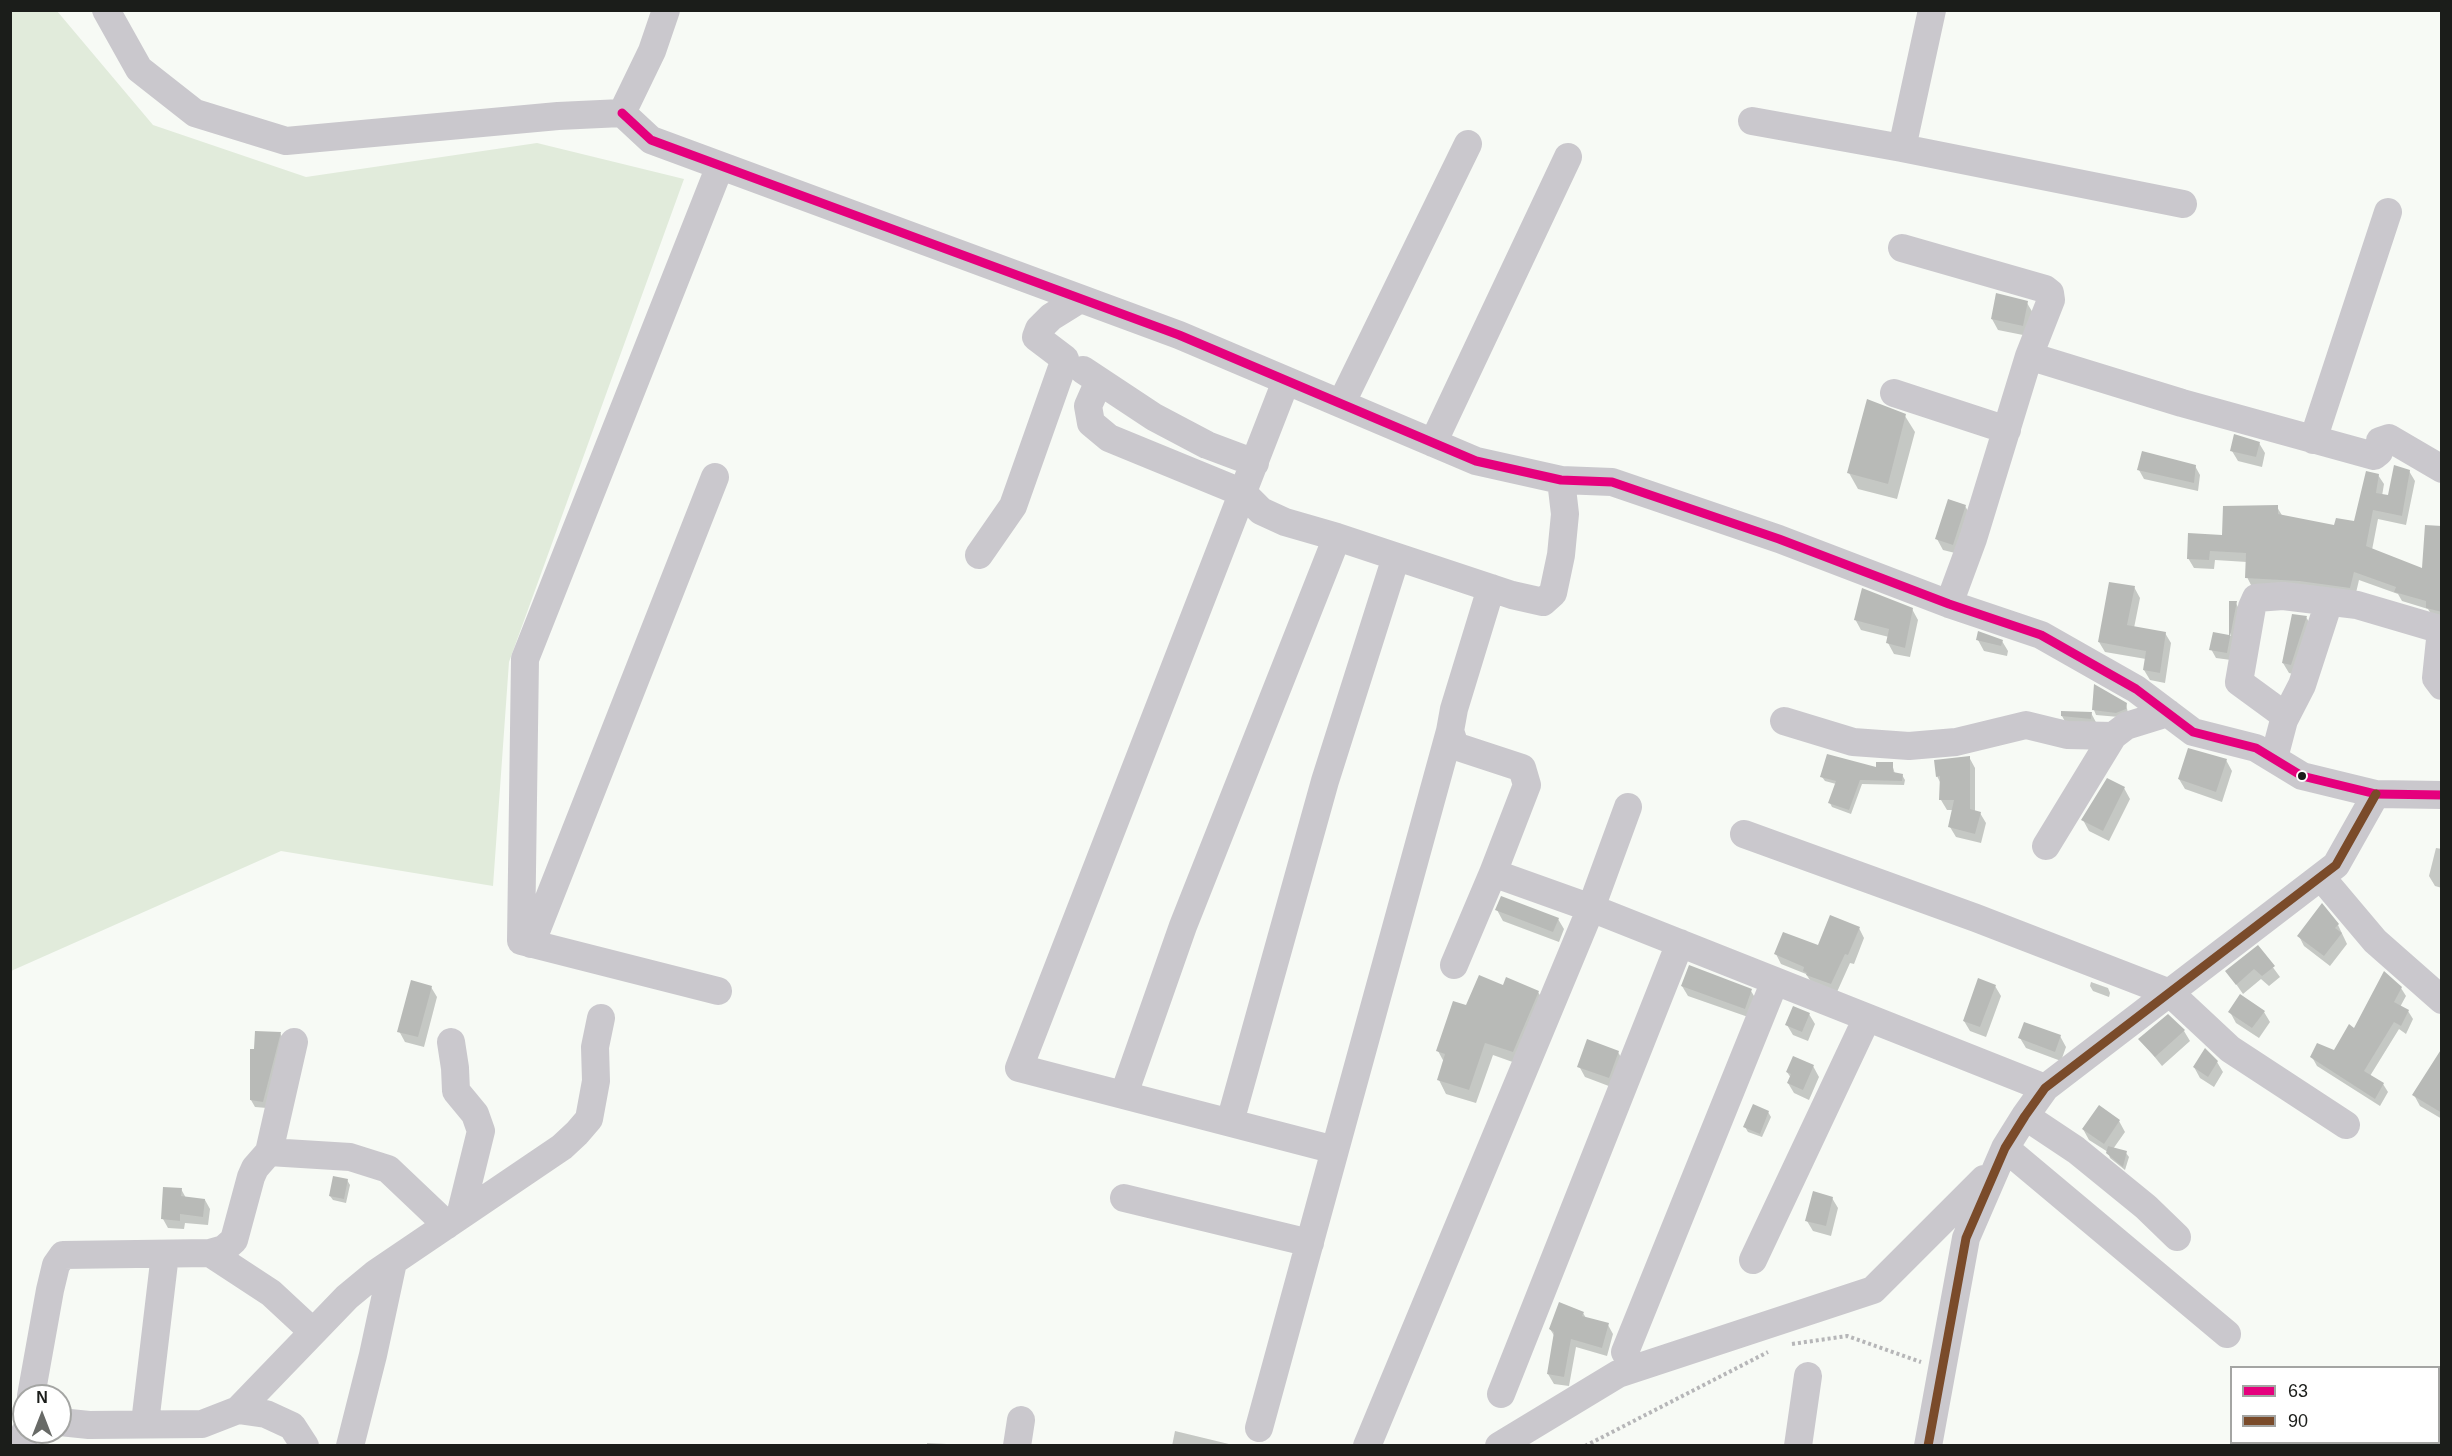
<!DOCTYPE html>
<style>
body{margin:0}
#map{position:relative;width:2452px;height:1456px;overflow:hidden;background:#f7faf5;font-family:Arial,sans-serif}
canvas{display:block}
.frame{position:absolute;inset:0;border:12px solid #1b1d1a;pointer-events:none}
.legend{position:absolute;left:2230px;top:1366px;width:210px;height:78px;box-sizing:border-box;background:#fff;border:2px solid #a4a5a3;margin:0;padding:8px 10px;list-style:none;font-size:18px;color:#1b1d1a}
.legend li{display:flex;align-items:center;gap:12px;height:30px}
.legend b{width:30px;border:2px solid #a4a5a3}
.north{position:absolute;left:12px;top:1384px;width:60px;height:60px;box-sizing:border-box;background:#fff;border:2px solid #a4a5a3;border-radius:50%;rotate:0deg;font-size:16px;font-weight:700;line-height:24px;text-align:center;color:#1b1d1a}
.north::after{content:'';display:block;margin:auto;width:21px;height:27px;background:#686a67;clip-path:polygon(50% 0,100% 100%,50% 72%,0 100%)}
</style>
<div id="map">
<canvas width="2452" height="1456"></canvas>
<div class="frame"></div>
<ul class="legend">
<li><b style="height:8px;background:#e5007d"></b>63</li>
<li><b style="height:8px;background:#7a4b2a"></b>90</li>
</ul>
<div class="north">N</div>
</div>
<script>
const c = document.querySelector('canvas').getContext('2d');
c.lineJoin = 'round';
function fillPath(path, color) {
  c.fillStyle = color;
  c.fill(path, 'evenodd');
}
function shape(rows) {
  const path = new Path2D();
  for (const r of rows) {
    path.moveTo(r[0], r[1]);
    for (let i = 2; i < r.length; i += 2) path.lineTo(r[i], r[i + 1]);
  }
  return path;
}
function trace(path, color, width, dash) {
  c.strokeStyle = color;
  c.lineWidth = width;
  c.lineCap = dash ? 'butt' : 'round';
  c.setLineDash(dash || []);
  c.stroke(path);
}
fillPath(shape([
 [10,11,57,11,153,125,306,177,537,143,684,179,509,662,493,886,281,851,11,971]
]), '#e1ebdb');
fillPath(shape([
 [2027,303,2033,313,2028,336,1998,330,1992,319],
 [1905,416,1915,432,1897,499,1858,489,1849,473],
 [2259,443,2265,453,2262,467,2238,461,2232,451],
 [2195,466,2200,475,2198,491,2144,479,2139,470],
 [2395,466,2409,471,2415,481,2406,525,2378,519,2372,550,2424,570,2442,528,2442,620,2433,617,2428,609,2402,601,2398,594,2359,580,2355,597,2252,587,2247,577,2247,562,2215,560,2214,569,2194,568,2188,558,2277,507,2283,517,2336,527,2355,522,2378,475,2384,484,2382,496,2389,497],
 [1965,506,1971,516,1959,554,1943,550,1937,539],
 [2134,587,2140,598,2134,628,2165,633,2171,643,2165,683,2150,680,2144,670,2146,659,2105,652,2099,642],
 [2231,603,2236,603,2240,611,2231,660,2216,658,2211,649,2214,633,2231,636],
 [1912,609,1918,620,1910,657,1894,654,1888,643,1889,637,1861,630,1855,619],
 [2306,617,2312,627,2297,675,2289,673,2283,663],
 [1978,640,2002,641,2008,651,2007,656,1984,651],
 [2126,704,2128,713,2119,717,2096,715,2094,710],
 [2091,713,2097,724,2068,727,2062,716],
 [1969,757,1975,768,1975,812,1980,813,1986,823,1981,843,1956,837,1950,827,1954,810,1947,810,1941,800,1941,784,1937,776],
 [2226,760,2232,771,2222,802,2185,789,2179,779],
 [1892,764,1895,774,1902,775,1905,780,1904,785,1862,784,1851,814,1832,807,1830,803,1836,784,1825,781,1822,777,1877,769],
 [2124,788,2130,799,2109,841,2089,831,2083,820],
 [2436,848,2442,849,2442,888,2435,886,2429,876],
 [1497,910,1558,919,1564,929,1559,942,1503,921],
 [2338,925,2347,944,2330,966,2304,946,2299,936],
 [1859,928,1864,938,1854,964,1850,963,1837,992,1813,985,1806,974,1781,964,1776,954,1818,946],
 [2258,947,2280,977,2269,986,2261,979,2243,994,2227,971],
 [2091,982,2108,988,2110,993,2109,997,2093,991,2090,986],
 [1682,986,1751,991,1757,1001,1751,1018,1688,996],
 [1995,986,2001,996,1986,1037,1970,1031,1964,1021],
 [431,987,437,997,424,1047,405,1042,399,1031],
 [1503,987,1538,992,1546,1005,1521,1065,1493,1055,1476,1103,1446,1094,1439,1080,1444,1062,1438,1051,1467,1007],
 [2401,988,2406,996,2400,1007,2408,1011,2413,1019,2406,1034,2399,1029,2370,1076,2383,1084,2388,1092,2380,1106,2317,1066,2312,1057,2334,1052,2355,1030],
 [2230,1012,2264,1012,2270,1022,2259,1038,2236,1023],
 [1809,1014,1815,1024,1808,1041,1793,1035,1787,1025],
 [2168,1016,2184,1031,2190,1041,2162,1066,2140,1039],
 [280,1033,284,1040,267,1108,255,1107,251,1100],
 [2060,1036,2066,1047,2061,1061,2026,1048,2020,1038],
 [1618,1052,1624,1063,1614,1088,1585,1077,1579,1066],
 [2217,1062,2223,1072,2214,1087,2200,1078,2194,1067],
 [2442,1062,2442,1119,2420,1106,2414,1095],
 [1813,1066,1819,1077,1809,1100,1794,1093,1788,1083,1791,1078,1787,1072],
 [1768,1112,1771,1117,1762,1137,1748,1132,1745,1127],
 [2119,1121,2125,1132,2113,1149,2126,1153,2129,1157,2125,1170,2110,1158,2108,1152,2089,1140,2083,1129],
 [347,1180,350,1185,346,1203,333,1200,330,1196],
 [181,1189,186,1198,205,1200,210,1209,208,1225,185,1223,184,1229,168,1228,163,1219],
 [1832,1198,1838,1208,1831,1236,1813,1231,1807,1221],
 [1583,1313,1586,1318,1608,1325,1613,1334,1607,1356,1576,1347,1569,1386,1554,1384,1548,1374,1555,1337,1550,1329],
 [1175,1431,1233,1445,1234,1446,1172,1446],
 [927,1443,947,1444,948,1446,927,1446]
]), '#0003');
fillPath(shape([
 [1996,293,2028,301,2023,326,1991,319],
 [1867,399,1906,414,1888,484,1847,473],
 [2234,434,2260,442,2256,457,2230,451],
 [2142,451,2196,465,2194,483,2137,470],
 [2394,465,2410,470,2402,516,2373,510,2366,546,2422,568,2425,525,2442,526,2442,612,2426,608,2426,601,2394,592,2396,587,2354,572,2350,588,2299,581,2245,578,2246,553,2210,551,2209,560,2187,559,2188,533,2222,535,2223,506,2278,505,2278,514,2334,525,2336,518,2354,521,2366,471,2379,474,2376,493,2388,495],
 [1948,499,1966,505,1953,545,1935,539],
 [2109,582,2135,586,2127,625,2166,632,2160,673,2143,670,2146,651,2098,642],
 [1862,588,1913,608,1905,648,1886,643,1889,629,1854,620],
 [2229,601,2237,601,2227,653,2209,650,2213,632,2229,635],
 [2292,614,2307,616,2291,665,2282,663],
 [1978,631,2003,640,2001,646,1976,640],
 [2094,684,2127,703,2126,709,2116,713,2092,710],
 [2061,711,2092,712,2091,719,2061,716],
 [2188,748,2227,759,2216,792,2178,779],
 [1827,754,1876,767,1876,762,1893,762,1893,772,1903,774,1902,781,1860,780,1849,810,1828,803,1836,781,1820,777],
 [1970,756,1970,809,1981,812,1975,834,1948,827,1954,800,1939,800,1940,776,1936,777,1934,760],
 [2107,778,2125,787,2103,831,2081,820],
 [1501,896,1559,918,1553,932,1495,910],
 [2322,903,2339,924,2335,928,2342,933,2324,956,2297,936],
 [1830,915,1860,927,1848,955,1845,954,1831,984,1806,975,1807,973,1803,971,1804,967,1774,954,1783,932,1818,945],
 [2258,945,2275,966,2262,976,2254,969,2236,985,2225,971],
 [1689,965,1752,989,1745,1009,1681,986],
 [2384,971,2402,987,2394,1002,2409,1010,2401,1026,2394,1022,2364,1071,2384,1083,2375,1099,2310,1057,2317,1043,2334,1050,2349,1024,2354,1028],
 [1479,975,1503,985,1506,977,1539,991,1513,1052,1485,1043,1469,1090,1437,1080,1445,1054,1436,1051,1453,1001,1466,1005],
 [1978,978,1996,985,1980,1027,1963,1021],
 [411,980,432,986,418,1037,397,1032],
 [2240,994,2265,1011,2252,1028,2228,1012],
 [1793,1006,1810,1013,1802,1032,1785,1025],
 [2168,1014,2185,1030,2155,1057,2138,1039],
 [2024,1022,2061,1035,2055,1052,2018,1038],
 [255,1031,281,1032,263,1102,250,1100,250,1049,254,1049],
 [1587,1039,1619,1051,1609,1078,1577,1067],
 [2205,1048,2218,1061,2208,1077,2193,1067],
 [2442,1048,2442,1113,2412,1095],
 [1793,1056,1814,1065,1803,1090,1787,1083,1791,1074,1786,1072],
 [1753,1104,1769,1111,1760,1134,1743,1127],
 [2099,1105,2120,1120,2104,1144,2082,1129],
 [2108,1146,2127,1151,2123,1167,2106,1153],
 [333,1176,348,1179,344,1199,329,1196],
 [163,1187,182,1188,181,1196,205,1199,203,1217,180,1214,180,1221,161,1219],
 [1813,1191,1833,1197,1826,1226,1805,1221],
 [1559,1302,1584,1312,1582,1316,1609,1323,1602,1348,1571,1339,1564,1377,1547,1374,1554,1332,1549,1329]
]), '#b8bab7');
trace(shape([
 [1792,1344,1847,1336,1921,1362],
 [1585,1446,1768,1352]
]), '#b6b6b8', 4, [3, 3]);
trace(shape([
 [106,10,139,69,195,113,286,141,558,116,622,113,652,51,666,10],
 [622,113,651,140,1179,335,1476,461,1561,480,1612,482,1779,539,1949,604,2041,635,2136,689,2193,732,2256,748,2302,776,2376,794,2442,795],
 [1752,121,1902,148,1932,10],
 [1902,148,2183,204],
 [1902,248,2045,289,2050,293,2051,300,2029,356,1973,539,1949,604],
 [2029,356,2182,403,2374,456,2379,452,2380,441,2389,438,2442,469],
 [1083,370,1154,417,1207,445,1255,463],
 [1099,381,1088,406,1091,423,1109,438,1243,493,1261,511,1285,522,1337,537,1512,595,1543,602,1553,593,1561,555,1565,514,1561,480],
 [1286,381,1019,1068,1335,1150,1450,731],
 [1894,393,2007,430],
 [1341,404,1468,144],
 [2313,440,2388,212],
 [1433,443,1568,157],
 [979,555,1013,506,1065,359,1036,337,1039,329,1051,317,1080,299],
 [2441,630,2436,678,2442,686],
 [2284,720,2302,685,2329,602],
 [1784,721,1853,742,1909,746,1956,742,2026,725,2067,735,2113,736,2126,726,2168,713],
 [2274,758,2284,720,2280,712,2239,682,2252,607,2256,598,2283,596,2357,605,2442,630],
 [1744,834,1976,918,2170,993,2230,1049,2346,1125],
 [2046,846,2113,736],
 [1493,873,1591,908,2045,1088],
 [2321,877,2375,941,2442,1000],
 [531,944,715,477],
 [1454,965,1493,873,1527,785,1522,768,1455,746,1450,731,1454,709,1491,588],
 [718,991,521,941,525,659,720,166],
 [451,1042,455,1068,456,1091,475,1114,481,1131,460,1216],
 [1124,1094,1183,926,1337,537],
 [2025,1116,2076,1150,2146,1207,2177,1237],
 [1230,1122,1325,781,1396,557],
 [2005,1148,2227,1334],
 [269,1152,294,1042],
 [1124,1198,1310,1243],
 [210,1253,271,1293,313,1332],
 [1753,1260,1867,1018],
 [1625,1352,1775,981],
 [1501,1394,1680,943],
 [31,1396,50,1290,56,1265,63,1255,210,1253,224,1249,234,1240,251,1177,255,1168,269,1152,350,1157,388,1169,447,1225],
 [238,1410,266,1414,292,1426,305,1446],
 [60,1422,89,1425,202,1424,238,1410,347,1297,376,1273,562,1147,577,1133,589,1119,596,1081,595,1047,601,1018],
 [145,1423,165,1254],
 [1259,1428,1335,1150],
 [22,1446,25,1432],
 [350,1446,373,1355,393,1262],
 [1017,1446,1021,1420],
 [1367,1446,1591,908,1628,807],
 [1499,1446,1618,1374,1873,1290,1984,1179],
 [1798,1446,1808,1376],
 [1928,1446,1966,1238,2005,1148,2025,1116,2045,1088,2336,865,2376,794]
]), '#cac8cd', 28);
trace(shape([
 [622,113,651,140,1179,335,1476,461,1561,480,1612,482,1779,539,1949,604,2041,635,2136,689,2193,732,2256,748,2302,776,2376,794,2442,795]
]), '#e5007d', 9);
trace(shape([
 [1928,1446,1966,1238,2005,1148,2025,1116,2045,1088,2336,865,2376,794]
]), '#7a4b2a', 9);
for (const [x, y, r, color] of [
 [2302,776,5,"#1b1d1a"]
]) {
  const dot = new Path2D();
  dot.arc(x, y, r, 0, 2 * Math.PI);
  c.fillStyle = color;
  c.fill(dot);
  trace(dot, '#fff', 2);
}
</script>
